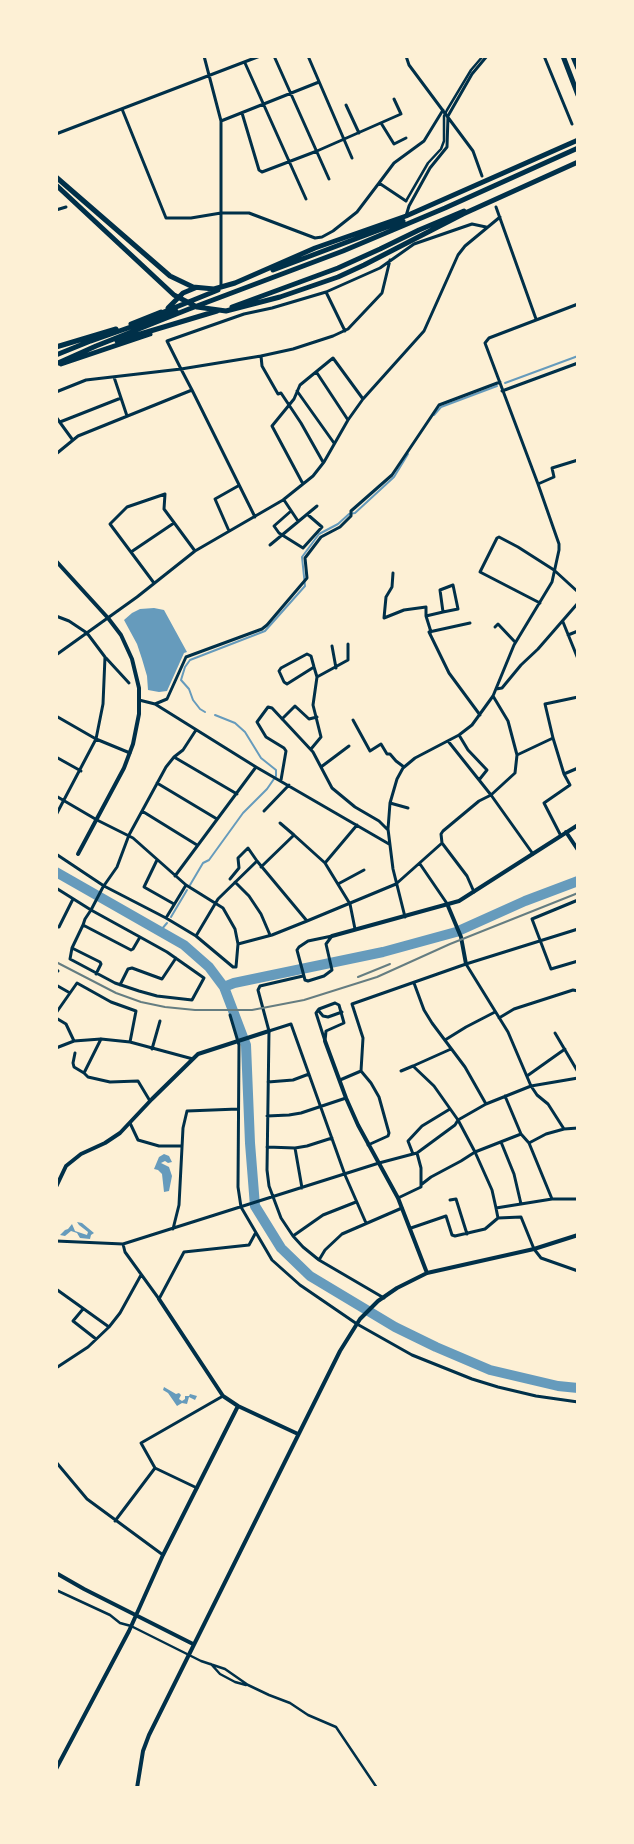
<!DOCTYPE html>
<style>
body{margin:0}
#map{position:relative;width:634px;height:1844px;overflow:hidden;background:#fdf0d5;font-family:"Sofia Sans Condensed",sans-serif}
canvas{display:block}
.frame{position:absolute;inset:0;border:58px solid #fdf0d5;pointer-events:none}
</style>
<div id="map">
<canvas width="634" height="1844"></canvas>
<div class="frame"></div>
</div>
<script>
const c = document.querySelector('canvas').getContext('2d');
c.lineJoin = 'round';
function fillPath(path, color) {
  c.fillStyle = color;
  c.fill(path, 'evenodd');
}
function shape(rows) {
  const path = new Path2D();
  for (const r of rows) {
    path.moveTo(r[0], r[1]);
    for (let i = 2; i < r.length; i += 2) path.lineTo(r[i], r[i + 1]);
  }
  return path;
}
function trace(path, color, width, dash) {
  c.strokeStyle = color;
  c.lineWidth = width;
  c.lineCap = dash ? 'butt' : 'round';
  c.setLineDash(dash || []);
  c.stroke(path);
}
fillPath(shape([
 [154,608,164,610,187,652,184,653,167,691,159,692,148,690,147,676,142,659,137,644,124,620,132,613,140,609],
 [164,1154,169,1156,172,1162,168,1163,165,1161,161,1163,169,1167,172,1176,169,1191,164,1192,162,1174,158,1170,154,1169,159,1157],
 [77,1222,82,1223,94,1233,91,1235,90,1239,80,1238,77,1233,71,1231,65,1236,60,1235,65,1230,68,1229,72,1224,75,1231,87,1235,88,1232,79,1225],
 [164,1387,176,1394,179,1393,181,1395,179,1399,182,1401,185,1399,185,1396,189,1396,190,1394,197,1396,195,1400,189,1397,187,1404,182,1403,177,1406,168,1393,163,1390]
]), '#669bbc');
trace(shape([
 [505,383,578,356],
 [434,415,441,407,497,386],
 [205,712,200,709,193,700,189,689,181,680,185,667,190,660,265,631,305,586,302,557,319,534,338,524,349,514,355,513,394,477,408,454],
 [190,885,203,863,209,860,243,813,267,789,276,776,276,770,261,758,245,732,235,723,215,715],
 [171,917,187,890],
 [161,930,167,923]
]), '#669bbc', 2);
trace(shape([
 [56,872,184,945,209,967,224,987,246,1045,250,1143,255,1206,281,1248,310,1276,395,1327,436,1347,490,1370,558,1386,578,1388],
 [224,987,234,983,383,952,456,932,525,901,578,881]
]), '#669bbc', 10);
trace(shape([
 [406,201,428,163,441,149,444,141,444,116,447,110,471,70,483,56],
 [56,1590,110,1615,120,1623,131,1626,201,1661,225,1669,248,1685,269,1695,290,1703,308,1715,336,1727,377,1788],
 [211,1664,220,1674,235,1682,246,1685]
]), '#003049', 2.5);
trace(shape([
 [204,56,221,121,221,287],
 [274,56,329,179],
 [308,56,352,158],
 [406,56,409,65,473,151,482,176],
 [544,56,572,124],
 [245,63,306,199],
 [346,105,359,133],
 [122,109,166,218,191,218,221,213,249,213,315,238,322,237,333,231,357,212,379,183,406,201],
 [242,113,259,170,262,172,317,151,401,114,394,99],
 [221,121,319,82],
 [381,123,394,144,406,138],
 [56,134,260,56],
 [379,183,394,163,424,141,443,110],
 [496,207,536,319],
 [56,210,66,207],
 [406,216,409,206,430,168,447,147,448,116,472,74,487,56],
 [326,292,345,331],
 [261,356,293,349,333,336,348,329,382,293,390,260],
 [317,373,348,420],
 [114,377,127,416],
 [192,390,255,517],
 [297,391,334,443],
 [502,391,578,363],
 [56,392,86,380,181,369,167,341,244,314,272,308,326,292,380,268,414,244,472,224,486,227],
 [56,417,72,439],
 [60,422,121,398],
 [56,454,78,436,192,390,181,369,261,356,262,366,278,394,281,393,301,423,323,462],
 [303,484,272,426,294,399,300,385,333,358,363,399],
 [538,484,554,477,552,468,578,460],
 [284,500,298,521],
 [291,511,274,526,279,533,303,548,322,527,307,514],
 [229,531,215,499,238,486],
 [270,545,317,506],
 [131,552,174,523],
 [393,573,392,587,386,597,384,618,404,610,426,607,426,616],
 [154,583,110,524,127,507,165,494,164,509,195,551],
 [540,603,480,572,497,538,499,537,518,547,554,570,578,592],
 [56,616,69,621,87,633,105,657,103,704,96,739,56,815],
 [563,622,578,659],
 [470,623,429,632,449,673,480,715],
 [495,627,498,624,515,642],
 [431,632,426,616,443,612,458,609,453,585,440,590,443,612],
 [568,635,578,631],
 [332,646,336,668],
 [56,655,137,597,195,551,283,500,313,476,324,462,348,420,363,399,424,331,458,255,465,246,500,217],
 [106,658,129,683],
 [317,677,348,660,348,644],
 [496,689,502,688,521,665,538,649,578,603],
 [493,696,508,721,517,755,553,738,564,774,578,768],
 [139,700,155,704,256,767,389,844],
 [155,704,167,699,186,657,262,629,267,625,307,578,305,558,321,537,340,527,351,516,351,511,392,475,439,405,500,382],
 [56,716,96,739,130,753],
 [282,719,295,706,309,719,317,717],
 [353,720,370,751,381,744,387,754,390,754,396,761,404,767],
 [459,735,468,750,487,770,479,780],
 [553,738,545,704,578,697],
 [448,741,491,795,533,854],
 [311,749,321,737,313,705,317,677,314,667,311,656,307,654,281,668,279,671,284,682,287,684,314,667],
 [56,757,81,771],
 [174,757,237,794],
 [321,767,349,746],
 [281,780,286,751,284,748,266,737,257,722,268,707,272,708,313,752,332,788,355,807,379,821,387,829],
 [157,783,217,819],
 [56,796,97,820,133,838,186,885,223,908,235,929,238,944,236,967,233,967,196,936,166,918,104,886,56,854],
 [390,803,408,808],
 [142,811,197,845],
 [264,811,289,785],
 [280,823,294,835],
 [561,836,544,803,570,785,564,774],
 [442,843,467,876,474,892],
 [157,860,144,887,174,904],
 [420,864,448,905],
 [261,867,294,835,325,863],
 [175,876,256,767],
 [230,879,239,868,238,858,248,848,257,861,307,921],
 [235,882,249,896,261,914,270,935],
 [338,884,364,870],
 [56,888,91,910,140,937,133,949,131,950,83,925,85,919,91,910,103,887,117,867,129,835,166,767,174,757,183,750,196,730],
 [578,900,532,919,551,969,578,961],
 [405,917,393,869,388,829,390,803,397,779,403,768,415,758,459,735,472,725,493,696,514,645,552,582,559,550,559,544,538,484,485,343,489,338,578,304],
 [166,918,186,885],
 [83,925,72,948,70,959,115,983,139,991,157,996,192,1000,204,978,167,952,140,937],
 [56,927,59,927,73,899],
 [355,929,350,904,325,863,357,825],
 [196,936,218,899,257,861],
 [332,936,326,944,332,970,324,976,308,981,305,980,297,950,299,947,308,941,332,936],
 [238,944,272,935,307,921,396,884,442,843,441,834,443,831,479,801,491,795,515,773,517,755],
 [72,948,100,962,101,964,96,974],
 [466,964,508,1032,531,1086,537,1095,548,1104,564,1129],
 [56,969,58,971],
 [303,976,260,986,258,990,269,1031,267,1170,269,1186,281,1218,293,1236,303,1247,319,1260,384,1298],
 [414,983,424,1010,432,1023,465,1067,486,1104],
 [56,985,70,993,77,983,111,1002,136,1011,130,1042],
 [120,985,128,969,132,968,162,979,176,958],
 [335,1003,339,1005,344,1023,326,1031,325,1041,316,1013,319,1009,335,1003],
 [318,1010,323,1016,328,1017,342,1012],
 [56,1013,70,993],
 [230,1015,239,1045,238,1187,241,1207,272,1260,300,1285,357,1324,412,1355,472,1379,498,1387,536,1396,578,1402],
 [56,1018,66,1024,74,1041],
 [499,1018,514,1009,573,990,578,991],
 [269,1031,291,1024,345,1175,366,1223],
 [555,1033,578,1072],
 [445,1040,466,1027,495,1012],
 [56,1048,74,1041,101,1039,130,1042,193,1059],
 [152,1049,160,1021],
 [75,1053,73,1063,74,1067,84,1073,101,1039],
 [413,1066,451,1049],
 [401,1071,413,1066,434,1086,458,1120,475,1152,492,1190,496,1208,552,1199,578,1199],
 [84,1073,88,1077,110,1082,138,1081,150,1101],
 [527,1076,565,1049],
 [340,1080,361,1071],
 [268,1082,293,1080,309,1074],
 [505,1096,521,1134,529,1143,552,1199],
 [267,1116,289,1115,301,1113,346,1098],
 [130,1123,138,1140,159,1146,182,1146],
 [501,1142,514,1174,521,1204],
 [529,1143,546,1134,564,1129,578,1128],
 [368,1145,388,1136,389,1133,379,1097,371,1083,361,1071,363,1038,352,1004,466,964,578,929],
 [267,1147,295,1148,307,1146,332,1138],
 [295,1148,302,1188],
 [413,1154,408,1141,422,1126,450,1109],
 [422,1184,431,1177,461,1161,475,1152,521,1134],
 [398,1198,421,1187,421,1168,417,1153],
 [450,1200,456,1199,467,1234],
 [496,1208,498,1218],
 [411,1228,446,1216,452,1235,455,1236,485,1229,498,1218,521,1217,534,1249,541,1258,578,1271],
 [173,1229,179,1205,183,1128,187,1111,238,1109],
 [293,1236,323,1215,356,1202],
 [56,1241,123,1244,379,1163,413,1154,417,1153,455,1125,458,1120,486,1104,531,1086,578,1078],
 [123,1244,125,1252,159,1299,184,1252,249,1245,255,1234],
 [319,1260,325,1250,342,1234,402,1208],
 [56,1289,109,1327],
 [83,1309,73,1321,96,1339],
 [56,1368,88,1347,109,1327,120,1313,141,1275],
 [56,1462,87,1499,163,1555],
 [197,1488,155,1468,141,1443,223,1396],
 [115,1521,155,1468]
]), '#003049', 3);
trace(shape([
 [56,561,108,618,121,635,132,659,139,688,139,714,133,744,124,768,78,854],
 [566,832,578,850],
 [448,906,461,937,466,964],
 [332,936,459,901,578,825],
 [325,1041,346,1098,358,1125,398,1198,427,1273],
 [56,1187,66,1166,81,1154,105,1143,120,1133,152,1099,198,1054,269,1031],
 [159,1299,223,1396,238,1406,298,1434],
 [56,1573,84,1589,193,1644],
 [56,1769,129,1631,163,1555,238,1406],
 [137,1788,143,1751,149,1735,340,1351,360,1319,378,1301,397,1288,427,1273,534,1249,578,1235]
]), '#003049', 4);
trace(shape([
 [563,56,578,95]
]), '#003049', 5);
trace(shape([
 [56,177,170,276,193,287,214,289,235,283,315,248,406,216,578,140],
 [56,185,174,295,197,307,226,311,280,297,338,277,364,265,463,214,578,162],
 [273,270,403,221],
 [232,307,338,268,380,249,419,230,464,211],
 [168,308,183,293,195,288],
 [159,314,218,290],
 [131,324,161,312],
 [91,341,176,311],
 [117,341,217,311],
 [56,347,116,329],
 [56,355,93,340],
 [58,363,96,346,189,309,343,251,445,208,578,148],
 [61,364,150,334]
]), '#003049', 5);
trace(shape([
 [573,56,578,68]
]), '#003049', 5.5);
trace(shape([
 [56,962,116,993,141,1002,165,1007,195,1010,252,1010,304,1000,377,977,450,944,578,893],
 [358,977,390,964]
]), '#657d81', 2);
</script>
